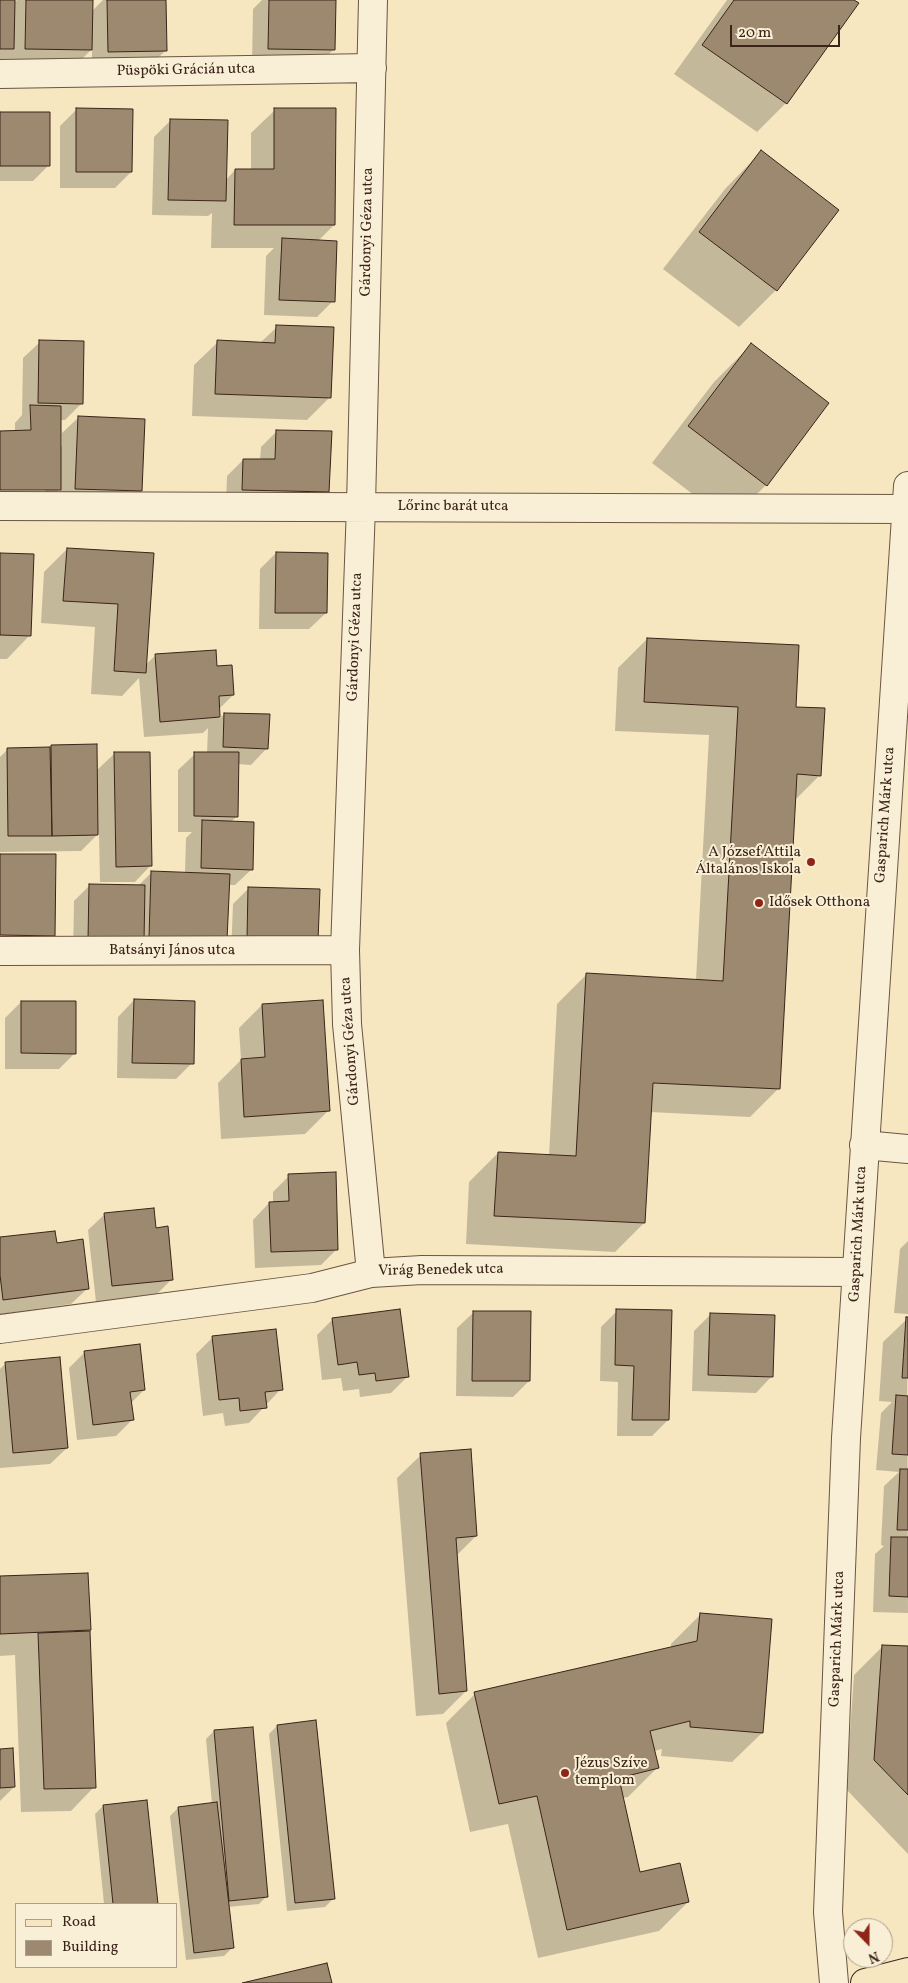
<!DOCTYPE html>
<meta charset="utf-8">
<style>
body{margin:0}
#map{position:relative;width:908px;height:1983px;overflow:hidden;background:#f6e7c1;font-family:Vollkorn,serif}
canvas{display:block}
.legend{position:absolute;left:15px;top:1903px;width:162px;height:65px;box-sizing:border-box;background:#f9efd7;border:1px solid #ad9e8b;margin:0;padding:6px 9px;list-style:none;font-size:15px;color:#3a2418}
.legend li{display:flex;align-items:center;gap:10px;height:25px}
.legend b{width:25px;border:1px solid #ad9e8b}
.north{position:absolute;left:843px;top:1918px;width:50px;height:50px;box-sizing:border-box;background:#f9efd7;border:1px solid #ad9e8b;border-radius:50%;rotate:158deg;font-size:14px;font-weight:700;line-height:20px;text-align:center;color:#3a2418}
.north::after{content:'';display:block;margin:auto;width:18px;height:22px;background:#8f2418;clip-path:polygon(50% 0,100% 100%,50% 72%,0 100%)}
.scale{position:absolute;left:730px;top:25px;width:110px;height:22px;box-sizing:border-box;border:2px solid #3a2418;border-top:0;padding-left:6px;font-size:15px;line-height:18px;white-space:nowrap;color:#3a2418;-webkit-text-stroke:4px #f9efd7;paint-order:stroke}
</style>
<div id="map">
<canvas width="908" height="1983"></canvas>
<ul class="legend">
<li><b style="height:6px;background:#f6e7c1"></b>Road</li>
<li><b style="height:14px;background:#9c8970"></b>Building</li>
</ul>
<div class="north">N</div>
<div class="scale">20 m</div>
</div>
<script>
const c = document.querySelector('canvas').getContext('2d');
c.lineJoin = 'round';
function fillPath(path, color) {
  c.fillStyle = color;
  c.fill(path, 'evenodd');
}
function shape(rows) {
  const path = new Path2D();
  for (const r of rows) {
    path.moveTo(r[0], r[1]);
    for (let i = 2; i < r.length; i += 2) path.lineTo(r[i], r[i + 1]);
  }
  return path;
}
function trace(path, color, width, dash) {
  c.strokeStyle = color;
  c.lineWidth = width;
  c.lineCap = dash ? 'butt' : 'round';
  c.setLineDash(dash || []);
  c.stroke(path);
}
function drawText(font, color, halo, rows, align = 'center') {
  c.font = font + ' Vollkorn,serif';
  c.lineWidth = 4;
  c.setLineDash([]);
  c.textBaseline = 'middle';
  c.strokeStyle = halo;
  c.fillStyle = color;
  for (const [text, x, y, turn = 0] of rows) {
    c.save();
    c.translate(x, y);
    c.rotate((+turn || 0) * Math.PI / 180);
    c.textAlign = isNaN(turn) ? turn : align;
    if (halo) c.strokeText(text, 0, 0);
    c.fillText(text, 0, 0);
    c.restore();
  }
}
fillPath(shape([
 [0,0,13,0,13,4,17,0,91,0,91,12,103,0,164,0,165,51,149,67,92,68,92,49,68,73,2,72,2,59,0,61],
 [262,0,334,0,333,50,317,66,252,64,253,9],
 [727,0,852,0,786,103,757,132,674,74],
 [76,110,131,172,115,188,60,188,60,126],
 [275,110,334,225,318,241,333,301,317,317,264,315,266,256,274,248,211,248,212,213,208,216,152,215,154,137,171,120,225,181,235,170,251,170,251,133],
 [0,113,49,165,33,181,0,181],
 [761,152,838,210,776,290,739,327,663,269,725,189],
 [277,327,330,397,307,420,192,416,194,365,218,342,260,343],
 [40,342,81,404,65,420,60,420,60,446,62,446,62,433,79,417,141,491,125,507,60,505,60,489,44,506,0,506,0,491,45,492,45,489,0,489,0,432,15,432,15,423,22,415,23,358],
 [751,345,828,403,766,485,729,522,652,463,714,382],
 [277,431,328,492,312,508,226,505,227,476,243,460,260,460,261,447],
 [67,549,152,554,145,665,155,656,216,667,233,695,219,709,219,719,224,714,267,748,251,765,237,764,237,816,231,822,252,869,235,885,228,885,226,940,73,956,74,901,90,885,138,886,152,872,185,873,186,838,192,832,178,832,178,770,195,754,207,754,208,728,203,733,144,737,139,678,122,696,91,694,95,627,41,623,44,572],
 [276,553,326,613,309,629,259,629,260,569],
 [0,554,30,635,7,659,0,659],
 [647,639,794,708,820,775,794,801,779,1088,750,1117,650,1112,644,1223,615,1252,466,1244,469,1182,498,1153,549,1156,557,1004,586,975,696,980,709,735,615,731,618,668],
 [52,746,96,771,114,754,151,865,135,882,100,882,99,833,81,851,0,852,0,757,8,749,50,748],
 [0,855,54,935,37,951,0,951],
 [249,888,318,890,231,955,233,904],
 [134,1000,192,1063,176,1079,117,1078,118,1017],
 [21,1002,75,1053,59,1069,5,1069,5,1018],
 [262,1005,328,1111,305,1134,221,1139,218,1083,241,1060,239,1028],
 [289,1176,337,1249,321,1265,255,1268,253,1220,269,1203,273,1203,273,1192],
 [105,1214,155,1229,172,1279,155,1296,96,1302,88,1230],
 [0,1238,56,1244,88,1288,71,1304,0,1314],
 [908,1241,908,1314,894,1313,900,1249],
 [617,1311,668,1420,652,1436,617,1436,618,1382,600,1381,601,1327],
 [474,1312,529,1381,513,1397,456,1396,457,1328],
 [710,1315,772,1376,756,1393,692,1391,694,1331],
 [333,1319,407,1377,391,1393,360,1397,359,1389,343,1391,341,1378,322,1380,317,1335],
 [907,1319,908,1613,873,1612,875,1554,884,1546,881,1545,884,1486,899,1472,876,1470,881,1413,892,1402,879,1401,883,1342],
 [213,1337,281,1389,249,1423,225,1426,223,1413,203,1416,196,1354],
 [85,1352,144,1390,130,1404,132,1420,116,1436,77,1440,69,1368],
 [5,1364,67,1448,50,1464,0,1468,0,1369],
 [421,1455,476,1536,456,1556,466,1691,443,1714,416,1716,397,1478],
 [0,1578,89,1630,87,1633,94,1787,71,1811,21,1812,15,1655,0,1656],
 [700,1615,762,1733,732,1762,661,1756,662,1749,654,1751,657,1768,628,1797,622,1798,639,1874,688,1902,659,1931,538,1958,508,1824,470,1832,446,1723,475,1694,671,1648,671,1644],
 [883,1646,908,1648,908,1854,846,1789,854,1675],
 [277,1726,333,1899,325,1907,287,1911,269,1734],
 [214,1731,267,1896,259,1904,228,1907,232,1948,224,1956,186,1960,170,1816,178,1808,212,1804,206,1739],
 [0,1750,14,1787,0,1801],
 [146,1801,156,1904,104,1904,95,1814,103,1806]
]), '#0003');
const building = shape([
 [0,0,15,0,14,49,0,49,0,0],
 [26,0,93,0,92,50,25,49,26,0],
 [107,0,166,0,167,51,108,52,107,0],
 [269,0,336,0,335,50,268,49,269,0],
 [734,0,854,0,859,3,787,104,702,45,734,0],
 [76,108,133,109,132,172,76,172,76,108],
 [274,108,336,108,335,225,234,225,235,169,274,169,274,108],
 [0,112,50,112,50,166,0,166,0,112],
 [170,119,228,120,226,201,168,200,170,119],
 [761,150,839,210,777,291,699,232,761,150],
 [282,238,337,241,335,302,279,300,282,238],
 [276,325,334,327,331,398,215,394,217,340,275,343,276,325],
 [39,340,84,341,83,404,38,403,39,340],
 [751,343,829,403,767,486,688,426,751,343],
 [30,405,61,406,61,490,0,490,0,431,31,430,30,405],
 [78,416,145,419,142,491,75,489,78,416],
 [276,430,332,431,329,492,242,490,243,459,275,459,276,430],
 [67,548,154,553,146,673,114,671,118,604,63,601,67,548],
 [276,552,328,553,327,613,275,613,276,552],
 [0,553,34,554,31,636,0,635,0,553],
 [647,638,799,645,796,707,825,708,821,776,797,774,780,1089,653,1083,645,1223,494,1216,498,1152,576,1156,586,973,723,981,738,707,644,702,647,638],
 [216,650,217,666,232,665,234,695,219,696,220,717,160,722,155,654,216,650],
 [224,713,270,714,268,749,223,747,224,713],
 [97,744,98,835,52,836,51,745,97,744],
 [50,747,52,836,8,836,7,748,50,747],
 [114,752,150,752,152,866,116,867,114,752],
 [194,752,239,752,238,817,194,816,194,752],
 [202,820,254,822,253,870,201,868,202,820],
 [0,854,56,854,55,936,0,935,0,854],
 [151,871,230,874,227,940,149,938,151,871],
 [89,884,145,885,144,941,88,940,89,884],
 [248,887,320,889,318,941,247,939,248,887],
 [134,999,195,1001,194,1064,132,1063,134,999],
 [323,1000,330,1111,244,1117,241,1059,265,1057,262,1004,323,1000],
 [21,1001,76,1001,76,1054,21,1053,21,1001],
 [336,1172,338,1250,271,1252,269,1202,289,1201,288,1174,336,1172],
 [154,1208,156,1228,168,1226,173,1280,112,1286,104,1213,154,1208],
 [55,1231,57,1243,83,1239,89,1289,3,1300,0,1275,0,1237,55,1231],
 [400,1309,409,1377,376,1381,375,1373,359,1375,357,1362,338,1365,332,1318,400,1309],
 [616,1309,672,1310,669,1420,632,1420,634,1366,615,1365,616,1309],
 [473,1311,531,1311,530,1381,472,1381,473,1311],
 [710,1313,775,1315,773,1377,708,1375,710,1313],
 [906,1317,908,1317,908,1378,902,1378,906,1317],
 [276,1329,283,1390,265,1392,267,1408,240,1411,239,1398,219,1400,212,1336,276,1329],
 [140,1344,145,1390,130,1392,134,1420,93,1425,84,1351,140,1344],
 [60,1357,68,1448,13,1453,5,1362,60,1357],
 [896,1395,908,1396,908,1455,892,1454,896,1395],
 [471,1449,477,1536,456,1538,467,1691,439,1694,420,1453,471,1449],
 [900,1469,908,1469,908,1530,897,1530,900,1469],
 [891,1537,908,1537,908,1597,889,1596,891,1537],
 [88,1573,91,1630,0,1634,0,1576,88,1573],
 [700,1613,772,1619,763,1733,690,1727,690,1721,650,1731,659,1768,619,1778,640,1872,680,1863,689,1902,567,1930,537,1796,499,1804,474,1692,697,1641,700,1613],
 [90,1631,96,1788,44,1789,38,1633,90,1631],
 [882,1645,908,1646,908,1795,874,1760,882,1645],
 [316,1720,335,1899,295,1903,277,1725,316,1720],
 [253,1727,268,1897,229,1901,214,1730,253,1727],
 [13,1748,15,1787,0,1788,0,1749,13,1748],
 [147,1800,158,1904,113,1904,103,1805,147,1800],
 [217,1802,234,1948,194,1953,178,1807,217,1802],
 [327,1963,332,1983,242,1983,327,1963]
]);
fillPath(building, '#9c8970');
trace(building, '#3a2418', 1);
const minor = shape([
 [0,74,372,68],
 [0,506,907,509],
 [0,951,345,950],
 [864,1145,908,1149],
 [371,1273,347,1024,345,950,361,506,373,0],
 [0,1329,312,1288,371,1273,422,1270,857,1272],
 [834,1983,828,1912,846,1438,908,486]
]);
const major = shape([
 [865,1983,908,1972]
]);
trace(minor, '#695542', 30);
trace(major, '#3a2418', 30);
trace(minor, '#f9efd7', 28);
trace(major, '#f6e7c1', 28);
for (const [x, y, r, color] of [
 [811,862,5,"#8f2418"],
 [759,903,5,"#8f2418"],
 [565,1773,5,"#8f2418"]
]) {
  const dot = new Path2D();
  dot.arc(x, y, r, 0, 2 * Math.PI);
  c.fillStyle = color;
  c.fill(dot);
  trace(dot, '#f9efd7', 2);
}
drawText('15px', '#3a2418', '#f9efd7', [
 ["Püspöki Grácián utca",186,71,-1],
 ["Gárdonyi Géza utca",368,232,-89],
 ["Lőrinc barát utca",453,507],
 ["Gárdonyi Géza utca",356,637,-88],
 ["Gasparich Márk utca",886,815,-86],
 ["Batsányi János utca",172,951],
 ["Gárdonyi Géza utca",351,1041,-94],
 ["Gasparich Márk utca",859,1234,-87],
 ["Virág Benedek utca",441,1271,-1],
 ["Gasparich Márk utca",838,1639,-88]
]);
drawText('15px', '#3a2418', '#f9efd7', [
 ["A József Attila",801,853,"right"],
 ["Általános Iskola",801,870,"right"],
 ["Idősek Otthona",769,903],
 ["Jézus Szíve",575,1764],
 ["templom",575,1781]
], 'left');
</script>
